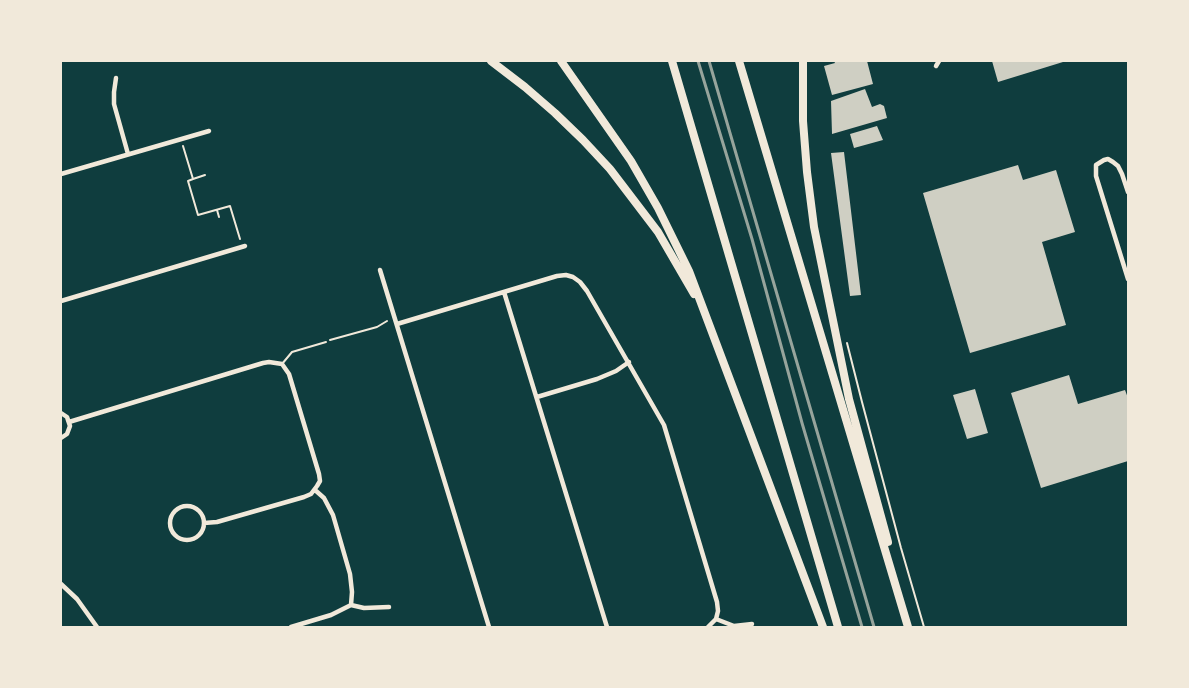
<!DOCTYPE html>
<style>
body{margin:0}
#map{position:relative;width:1189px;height:688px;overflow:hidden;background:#0f3d3e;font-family:"IBM Plex Sans",sans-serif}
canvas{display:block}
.frame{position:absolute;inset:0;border:62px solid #f1e9da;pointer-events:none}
</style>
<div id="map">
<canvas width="1189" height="688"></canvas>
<div class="frame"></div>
</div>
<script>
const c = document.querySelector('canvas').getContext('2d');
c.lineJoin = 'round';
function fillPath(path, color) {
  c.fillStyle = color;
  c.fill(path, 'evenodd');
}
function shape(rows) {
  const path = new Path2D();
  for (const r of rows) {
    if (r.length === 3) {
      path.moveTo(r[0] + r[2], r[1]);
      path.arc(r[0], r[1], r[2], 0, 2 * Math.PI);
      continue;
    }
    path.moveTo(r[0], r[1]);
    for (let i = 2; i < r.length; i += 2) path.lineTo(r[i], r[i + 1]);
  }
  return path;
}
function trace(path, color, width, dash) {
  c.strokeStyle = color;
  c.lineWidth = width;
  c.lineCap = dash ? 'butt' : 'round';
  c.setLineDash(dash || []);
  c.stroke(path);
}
fillPath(shape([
 [834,61,867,61,873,84,832,95,824,66,835,63],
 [992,61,1063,61,1063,62,998,82],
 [865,89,872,107,880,104,884,106,887,118,832,134,831,101],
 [877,126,883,140,854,148,850,134],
 [844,152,861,295,850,296,831,153],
 [1018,165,1023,180,1056,170,1075,232,1042,242,1066,325,970,353,923,193],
 [1069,375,1078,404,1125,390,1128,398,1128,461,1041,488,1011,393],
 [975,389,988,433,967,439,953,395]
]), '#cfcfc3');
trace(shape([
 [183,146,193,179,188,181,198,215,230,206,240,239],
 [193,179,205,175],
 [217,210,219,217],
 [330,340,377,327,387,321],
 [847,343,862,402,901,548,924,627]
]), '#f1e9da', 2);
trace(shape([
 [282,364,292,352,326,342]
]), '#f1e9da', 2);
trace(shape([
 [936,66,939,61],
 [116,78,114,92,114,104,128,154],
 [61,174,209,131],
 [1128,192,1122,174,1118,166,1113,162,1108,159,1104,160,1096,165,1096,176,1128,279],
 [380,270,489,627],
 [504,292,607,627],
 [61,301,245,246],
 [397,324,557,276,566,275,573,277,580,282,587,291,664,425,717,602,718,611,716,619,708,627],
 [537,397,597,379,616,371,629,362],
 [61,413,67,417,70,426,67,434,61,438],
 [69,422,263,363,269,362,282,364,289,374,319,474,320,481,317,486,311,494,304,497,217,522,204,523],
 [187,523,17],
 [61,584,77,599,97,627],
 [351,605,364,608,389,607],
 [716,619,734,626,752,624],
 [291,627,331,615,351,605,352,592,350,574,333,515,324,498,315,490]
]), '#f1e9da', 4.5);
trace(shape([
 [491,61,525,87,555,113,583,140,610,169,658,232,694,294],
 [561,61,631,161,658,208,689,271,823,627],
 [672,61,838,627],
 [739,61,908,627],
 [803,61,803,121,807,172,814,227,849,399,888,542]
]), '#f1e9da', 8);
trace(shape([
 [698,61,752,239,802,423,862,627],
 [709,61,874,627]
]), '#97a49c', 3);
</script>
